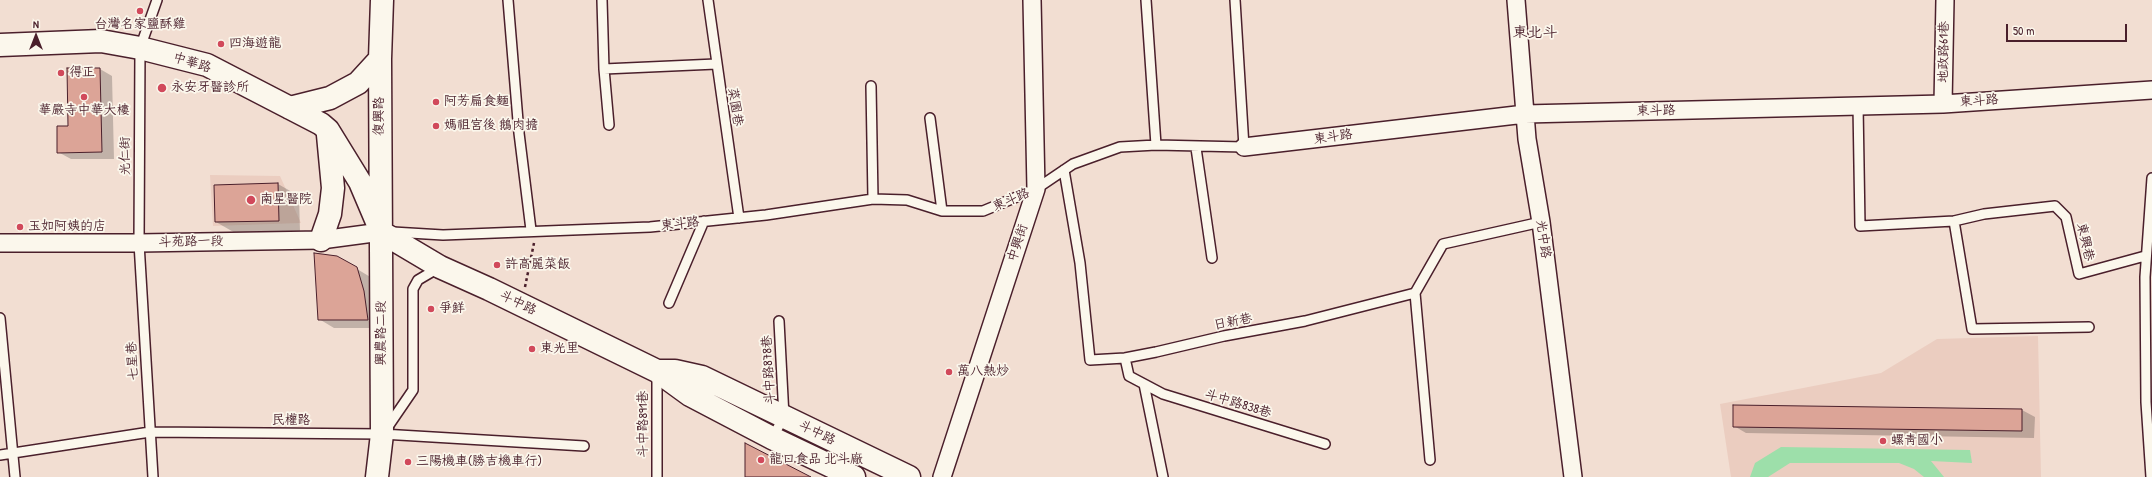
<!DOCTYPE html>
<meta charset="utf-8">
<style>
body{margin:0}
#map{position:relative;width:2152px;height:477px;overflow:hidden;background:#f2ded2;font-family:"Patrick Hand",sans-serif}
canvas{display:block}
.north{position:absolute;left:16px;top:16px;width:40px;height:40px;-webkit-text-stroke:3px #fbf7ec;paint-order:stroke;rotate:0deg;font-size:11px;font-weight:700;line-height:16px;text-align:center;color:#4a1f2b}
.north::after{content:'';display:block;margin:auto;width:14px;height:18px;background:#4a1f2b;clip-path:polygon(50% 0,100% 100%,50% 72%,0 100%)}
.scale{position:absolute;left:2006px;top:24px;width:121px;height:18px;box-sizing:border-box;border:2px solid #4a1f2b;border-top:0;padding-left:5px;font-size:12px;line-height:14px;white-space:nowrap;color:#4a1f2b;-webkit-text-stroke:3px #fbf7ec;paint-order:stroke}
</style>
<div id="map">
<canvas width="2152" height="477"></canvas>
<div class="north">N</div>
<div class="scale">50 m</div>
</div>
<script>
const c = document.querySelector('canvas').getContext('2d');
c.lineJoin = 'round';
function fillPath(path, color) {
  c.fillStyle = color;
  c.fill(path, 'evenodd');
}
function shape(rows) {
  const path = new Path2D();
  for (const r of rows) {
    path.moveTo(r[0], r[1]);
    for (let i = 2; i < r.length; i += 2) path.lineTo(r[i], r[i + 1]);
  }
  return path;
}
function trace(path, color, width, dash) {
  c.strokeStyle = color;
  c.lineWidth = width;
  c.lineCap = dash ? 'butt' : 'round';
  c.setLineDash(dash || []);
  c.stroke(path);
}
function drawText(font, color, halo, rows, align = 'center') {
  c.font = font + ' "Patrick Hand","LXGW WenKai TC",sans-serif';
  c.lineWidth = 3.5;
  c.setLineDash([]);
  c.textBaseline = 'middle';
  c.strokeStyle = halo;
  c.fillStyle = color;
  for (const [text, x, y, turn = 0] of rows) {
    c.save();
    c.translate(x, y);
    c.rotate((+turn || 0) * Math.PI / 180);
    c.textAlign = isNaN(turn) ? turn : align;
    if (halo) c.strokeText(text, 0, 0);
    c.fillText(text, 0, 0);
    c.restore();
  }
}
fillPath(shape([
 [210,175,280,176,301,223,213,226],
 [2038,336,2041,477,1731,477,1720,404,1881,373,1937,339]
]), '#ebcdc0');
fillPath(shape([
 [1781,447,1970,450,1972,463,1931,461,1944,477,1924,477,1914,469,1899,463,1790,463,1768,477,1750,477,1755,463]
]), '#9ddfaa');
fillPath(shape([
 [100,69,112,76,114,159,71,159,58,152],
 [278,184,299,196,300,232,237,234,216,222],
 [337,257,372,278,384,328,334,328,319,319],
 [1734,406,2022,410,2035,417,2034,438,1746,433,1734,426]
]), '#0003');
const building = shape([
 [67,68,100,68,102,152,57,153,57,126,68,126,67,68],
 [278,183,279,221,215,222,214,185,278,183],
 [314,253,337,256,357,267,364,291,368,320,318,320,314,253],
 [1733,405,2022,409,2022,431,1733,427,1733,405],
 [745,443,811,477,745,477,745,443]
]);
fillPath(building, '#dca497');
trace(building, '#4a1f2b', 1);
const lane = shape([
 [508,0,519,133,531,230],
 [602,0,604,69,716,64],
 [708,0,739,218],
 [1146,0,1156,145],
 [604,69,609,125],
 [871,86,873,199],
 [1858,105,1860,226,1954,221,1984,214,2055,206,2066,217,2079,274,2145,256],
 [930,118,942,211],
 [1196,148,1212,258],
 [1064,170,1080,263,1090,360,1125,358,1156,352,1224,336,1305,321,1415,293,1443,244,1541,222],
 [1954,221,1972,329,2089,327],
 [393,232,443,235,650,227,766,215,873,199,907,200,942,211,983,211,1036,189,1073,164,1120,147,1156,145,1244,147,1235,0],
 [1415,293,1430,460],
 [669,303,704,221],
 [0,318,15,477],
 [1125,358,1129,376,1163,394,1325,444],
 [657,372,657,477],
 [1144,384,1163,477],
 [387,428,413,390,413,289,418,280,440,267],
 [772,438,784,417,779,321],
 [0,455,150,432,382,434,584,446],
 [153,477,139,243,140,48,157,0],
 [2151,477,2146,402,2145,277,2152,178]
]);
const street = shape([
 [1516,0,1527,139,1541,222,1573,477],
 [1943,104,1945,0],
 [1244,147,1525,114,1943,104,2152,90],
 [0,243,139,243,321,240,381,232],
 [942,477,1036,189,1032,0]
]);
const secondary = shape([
 [0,45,101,41,140,48,207,65,321,124,328,130,360,182,377,222],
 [290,108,330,98,358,83,380,59],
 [381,232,440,267,489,289,657,371,690,395,772,438,854,477],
 [321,240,330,214,333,188,328,135],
 [657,371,675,371,702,377,909,477],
 [377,477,382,434,380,59,382,0]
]);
trace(lane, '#4a1f2b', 12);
trace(street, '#4a1f2b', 20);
trace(secondary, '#4a1f2b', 25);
trace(shape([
 [525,287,534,243]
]), '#4a1f2b', 2.5, [3, 3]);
trace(lane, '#fbf7ec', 9);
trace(street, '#fbf7ec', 17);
trace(secondary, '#fbf7ec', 22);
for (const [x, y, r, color] of [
 [140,11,4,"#d1495b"],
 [221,44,4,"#d1495b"],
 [61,73,4,"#d1495b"],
 [162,88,5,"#d1495b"],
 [84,97,4,"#d1495b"],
 [436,102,4,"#d1495b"],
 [436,126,4,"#d1495b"],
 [251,200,5,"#d1495b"],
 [20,227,4,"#d1495b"],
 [497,265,4,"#d1495b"],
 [431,309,4,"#d1495b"],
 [532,349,4,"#d1495b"],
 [949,372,4,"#d1495b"],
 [1883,441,4,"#d1495b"],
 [761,460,4,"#d1495b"],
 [408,462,4,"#d1495b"]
]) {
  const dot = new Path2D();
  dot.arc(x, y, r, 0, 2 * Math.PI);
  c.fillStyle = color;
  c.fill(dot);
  trace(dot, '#fbf7ec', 1.5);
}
drawText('13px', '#4a1f2b', '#fbf7ec', [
 ["台灣名家鹽酥雞",140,25,"center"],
 ["四海遊龍",229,44],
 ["得正",69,73],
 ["永安牙醫診所",171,88],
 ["阿芳扁食麵",444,102],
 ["華嚴寺中華大樓",84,111,"center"],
 ["媽祖宮後 鵝肉擔",444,126],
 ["南星醫院",260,200],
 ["玉如阿姨的店",28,227],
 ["許高麗菜飯",505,265],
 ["爭鮮",439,309],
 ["東光里",540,349],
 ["萬八熱炒",957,372],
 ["螺青國小",1891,441],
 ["龍口食品 北斗廠",769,460],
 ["三陽機車(勝吉機車行)",416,462]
], 'left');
drawText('13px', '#4a1f2b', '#fbf7ec', [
 ["地政路61巷",1944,52,-89],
 ["中華路",192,63,17],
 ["東斗路",1979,101,-4],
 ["菜園巷",735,107,81],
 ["東斗路",1656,111,-1],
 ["復興路",380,116,-90],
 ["東斗路",1333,137,-8],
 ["光仁街",126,156,-90],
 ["東斗路",1011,200,-23],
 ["東斗路",680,224,-6],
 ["光中路",1543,239,82],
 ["斗苑路一段",191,242,-1],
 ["東興巷",2085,242,77],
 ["中興街",1018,243,-72],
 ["斗中路",518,303,26],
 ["日新巷",1233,322,-11],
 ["興農路二段",382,333,-90],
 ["七星巷",133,361,-93],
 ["斗中路878巷",769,370,-93],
 ["斗中路838巷",1238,404,17],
 ["民權路",291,421],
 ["斗中路891巷",644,424,-90],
 ["斗中路",817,433,26]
]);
drawText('15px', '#4a1f2b', '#fbf7ec', [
 ["東北斗",1535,33]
]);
</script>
